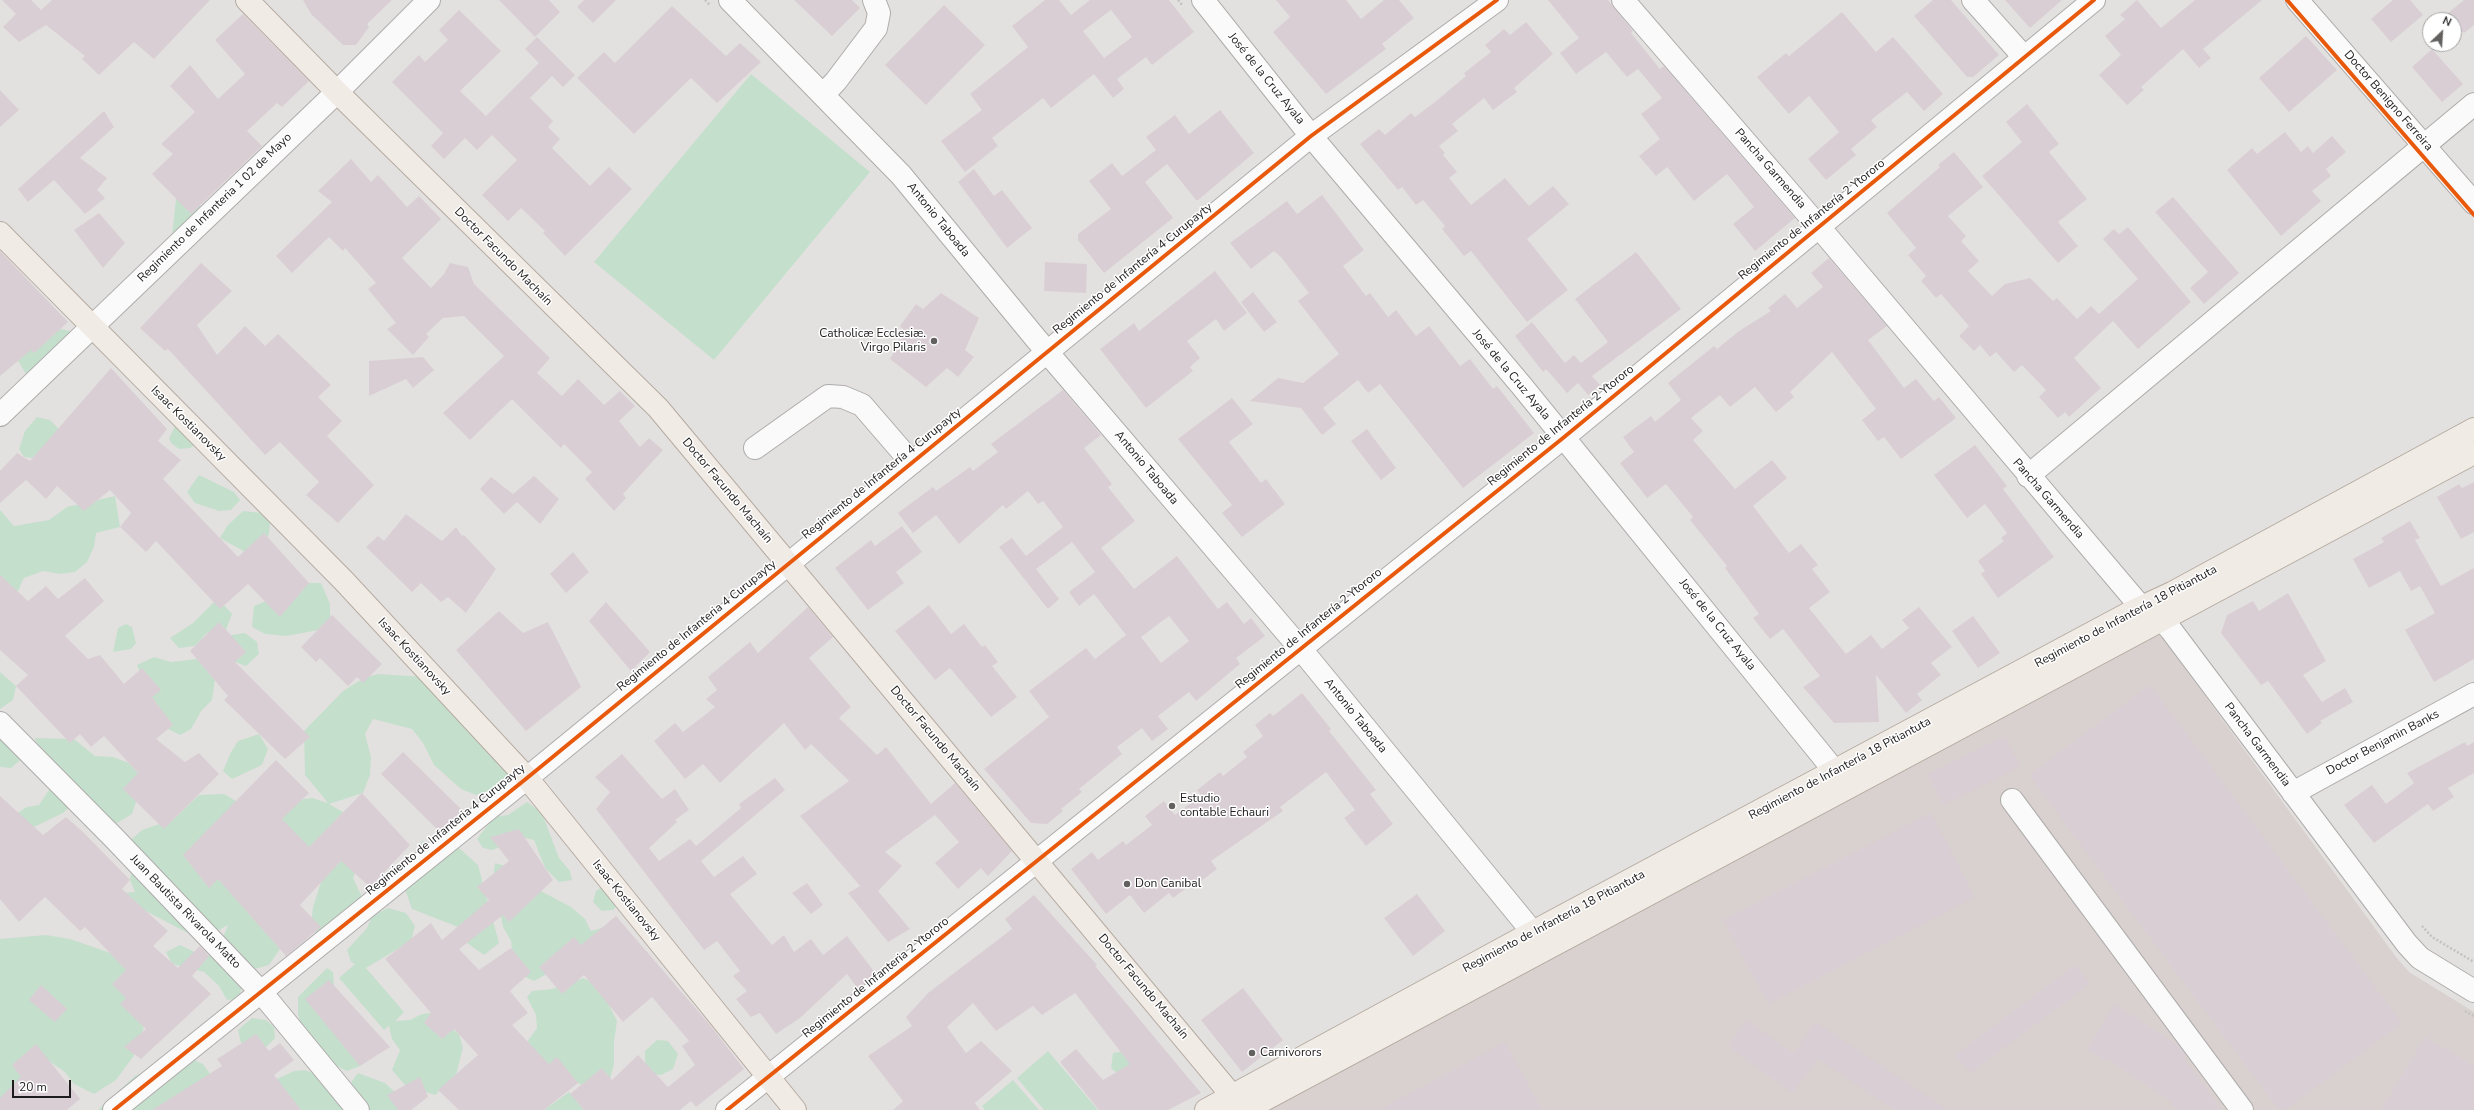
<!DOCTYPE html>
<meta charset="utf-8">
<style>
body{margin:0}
#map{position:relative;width:2474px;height:1110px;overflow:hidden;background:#e3e1df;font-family:"Nunito Sans",sans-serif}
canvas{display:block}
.north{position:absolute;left:2422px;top:12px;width:40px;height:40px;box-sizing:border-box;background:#fff;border:1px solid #a5a4a4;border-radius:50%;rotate:25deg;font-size:11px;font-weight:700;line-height:16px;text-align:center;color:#1e1c1c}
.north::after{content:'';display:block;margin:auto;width:14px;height:18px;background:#636160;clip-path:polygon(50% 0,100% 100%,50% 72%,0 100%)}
.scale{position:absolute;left:12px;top:1080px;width:59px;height:18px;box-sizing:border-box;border:2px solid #1e1c1c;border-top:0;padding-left:5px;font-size:12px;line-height:14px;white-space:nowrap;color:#1e1c1c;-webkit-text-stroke:3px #fff;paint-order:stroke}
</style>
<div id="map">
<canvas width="2474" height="1110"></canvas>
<div class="north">N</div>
<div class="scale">20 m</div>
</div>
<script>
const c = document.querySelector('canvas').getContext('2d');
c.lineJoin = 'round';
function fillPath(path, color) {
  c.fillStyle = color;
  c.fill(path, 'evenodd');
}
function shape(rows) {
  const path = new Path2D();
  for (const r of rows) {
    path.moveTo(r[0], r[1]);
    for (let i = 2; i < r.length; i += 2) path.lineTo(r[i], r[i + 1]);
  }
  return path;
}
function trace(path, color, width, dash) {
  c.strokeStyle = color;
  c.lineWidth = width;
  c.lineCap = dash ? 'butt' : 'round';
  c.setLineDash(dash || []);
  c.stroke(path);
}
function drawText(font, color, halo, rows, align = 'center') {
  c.font = font + ' "Nunito Sans",sans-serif';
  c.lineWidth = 3;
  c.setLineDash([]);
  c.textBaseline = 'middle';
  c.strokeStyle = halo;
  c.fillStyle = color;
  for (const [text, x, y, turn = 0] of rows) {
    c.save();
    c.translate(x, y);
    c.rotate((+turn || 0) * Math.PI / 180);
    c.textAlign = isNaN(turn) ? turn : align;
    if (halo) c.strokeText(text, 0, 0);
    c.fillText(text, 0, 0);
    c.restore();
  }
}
fillPath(shape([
 [2159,633,2396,957,2409,972,2474,1012,2474,1110,1261,1110]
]), '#d9d1cf');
fillPath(shape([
 [751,74,870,172,714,360,594,262],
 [176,199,199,203,205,221,172,236],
 [61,329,78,333,40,380,26,374,17,359,45,335],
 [37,417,50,420,66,436,33,458,24,457,19,449,25,431],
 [188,424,199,443,190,448,179,449,171,443,169,438,175,426],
 [199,475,234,492,240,500,231,510,219,511,195,503,187,492],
 [115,496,120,527,96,533,94,547,87,562,75,572,60,574,43,571,24,578,18,591,0,605,0,510,14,526,49,520,67,507],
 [243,511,261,513,270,522,269,534,262,548,249,554,220,538,227,526],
 [309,583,321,583,330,604,330,628,286,636,265,634,252,627,254,606],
 [214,602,224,605,232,614,226,630,207,633,195,646,179,648,170,638,193,623],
 [126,624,132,627,136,643,131,649,113,652,118,628],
 [245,633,257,642,259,654,246,666,235,662,227,643,231,635],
 [154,657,171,662,197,659,215,680,212,700,202,710,191,729,180,735,160,725,137,665],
 [0,672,16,686,13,700,0,709],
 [378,674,425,677,527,778,476,795,461,789,434,765,423,743,412,729,373,719,365,734,371,757,370,775,363,793,329,804,357,820,364,855,353,878,365,903,321,945,311,925,313,907,321,882,307,845,293,848,258,842,288,801,312,798,328,803,305,775,304,731,343,691,364,678],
 [0,724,25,756,11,768,0,767],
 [259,734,268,749,262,765,232,779,223,771,230,754,238,741],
 [35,738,74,739,95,756,113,757,129,763,138,773,138,796,132,814,117,823,105,822,72,805,63,813,34,827,24,829,13,816,27,807,39,805,49,790,60,783,37,749],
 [224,794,236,801,212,870,280,949,269,965,255,969,234,966,243,984,238,999,227,1000,219,986,204,972,172,964,166,952,180,945,199,954,209,955,223,963,224,935,228,925,201,940,142,909,122,893,135,892,130,880,132,867,127,843,142,830,174,819,199,795],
 [527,802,542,813,559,858,570,871,572,880,559,882,545,868,534,840,525,838,492,850,483,848,477,839,494,817,508,815],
 [422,841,459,848,478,865,499,943,484,955,467,943,458,927,412,909,403,884],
 [495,863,514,868,524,882,571,907,585,919,591,931,611,925,547,974,534,981,521,975,513,961,511,941,503,927,493,879],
 [607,884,621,900,613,910,602,911,593,902,596,891],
 [388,908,406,913,415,926,411,941,366,968,404,1012,395,1021,410,1020,422,1014,431,1013,459,1034,463,1048,456,1075,435,1095,405,1085,392,1070,400,1050,392,1039,389,1026,384,1030,339,978,355,964,351,962,347,950,367,928,372,916],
 [46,935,70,939,125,958,151,998,141,1038,133,1057,116,1080,94,1094,74,1084,65,1072,49,1061,0,1108,0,939],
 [327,968,333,972,334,986,360,1066,347,1071,335,1065,302,1031,298,1014,298,997],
 [583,978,599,985,617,1021,614,1042,614,1064,610,1079,586,1088,571,1078,498,1082,537,1028,536,1015,527,997,532,991,552,989],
 [252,1018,266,1020,274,1027,275,1038,266,1047,241,1043,238,1030],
 [657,1040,668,1041,678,1054,673,1069,661,1075,651,1074,645,1062,645,1051],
 [1137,1049,1124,1079,1111,1068,1113,1053],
 [1048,1051,1098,1110,1044,1110,1017,1078],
 [173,1059,194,1060,203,1064,216,1082,191,1110,98,1110,135,1076],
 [305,1070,323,1077,344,1110,291,1110,277,1079,294,1071],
 [358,1073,385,1083,397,1094,405,1110,358,1110,351,1090,352,1081],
 [1013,1080,1039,1110,985,1110,982,1106],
 [569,1092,584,1110,544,1110]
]), '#c5dfcd');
fillPath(shape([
 [2,0,31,0,41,10,52,0,210,0,154,59,134,42,99,75,82,59,85,56,46,25,19,42,3,27,16,14],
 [303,0,392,0,367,24,369,27,356,45,343,45,311,14],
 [499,0,549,0,560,12,535,37],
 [584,0,616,0,593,23,577,7],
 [794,0,852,0,860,8,832,36],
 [1045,0,1059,0,1071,15,1090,0,1169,0,1194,32,1152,65,1146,57,1117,79,1124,89,1113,98,1094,74,1051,108,1043,98,992,138,998,146,965,172,941,141,982,110,970,94,1028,47,1012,26],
 [1111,10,1132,37,1104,58,1083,31],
 [1276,0,1346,0,1361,19,1384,0,1399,0,1414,18,1382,44,1386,49,1326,94,1273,32,1290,17],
 [1548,0,1608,0,1633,31,1631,33,1660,69,1664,66,1795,218,1755,251,1733,224,1754,207,1727,174,1694,201,1667,167,1656,176,1639,156,1660,139,1641,114,1662,98,1638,69,1627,77,1606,52,1576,74,1560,53,1579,38],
 [1933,0,1951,0,1999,55,1973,77,1967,77,1914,16],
 [2005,0,2062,0,2030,28],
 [2137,0,2161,28,2195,0,2262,0,2203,49,2211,58,2199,68,2183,49,2141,87,2144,90,2127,105,2099,75,2121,55,2105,36,2125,19,2120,15],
 [2393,0,2410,0,2423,15,2391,42,2371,19],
 [2464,0,2474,0,2474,25,2464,33,2447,14],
 [944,5,985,45,926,105,885,65],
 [672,6,726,56,740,43,761,62,717,103,691,78,634,134,577,78,604,52,615,63],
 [459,10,501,51,460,91,486,116,539,63,525,49,537,37,575,75,563,87,552,76,530,98,553,121,548,127,560,139,552,148,590,186,609,167,632,189,565,256,543,233,545,231,521,208,508,221,482,195,517,160,492,135,477,150,465,138,444,159,431,146,443,133,392,82,419,55,425,62,448,40,439,30],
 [1842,12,1876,52,1893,37,1943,94,1924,111,1907,92,1871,120,1877,127,1851,149,1856,155,1826,180,1808,159,1839,132,1809,96,1789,114,1757,77,1786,53,1789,56],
 [243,14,309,81,282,107,277,103,247,131,262,146,191,214,152,174,173,154,161,144,195,112,170,86,190,65,218,99,245,74,215,40],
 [1526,22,1553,54,1514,88,1517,92,1493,110,1484,98,1452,124,1458,131,1439,146,1445,153,1443,155,1457,172,1449,178,1471,205,1505,178,1529,206,1553,186,1569,204,1527,239,1568,290,1527,322,1471,251,1464,256,1442,229,1445,226,1423,200,1416,205,1402,187,1398,190,1360,144,1379,129,1385,135,1411,113,1415,117,1435,102,1466,76,1464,73,1491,52,1485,45,1504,29,1510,35],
 [2306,36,2337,70,2289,112,2259,78],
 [2432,49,2463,84,2442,102,2412,67],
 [0,90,19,110,0,127],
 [2027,104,2059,144,2049,152,2087,199,2058,222,2078,246,2058,263,1982,176,2022,142,2006,122],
 [1220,110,1254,153,1198,200,1196,200,1167,164,1145,182,1173,218,1104,273,1078,240,1078,234,1111,209,1089,181,1112,163,1122,176,1156,150,1146,137,1175,115,1189,134],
 [104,111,114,127,80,158,107,178,97,190,105,198,85,214,54,180,28,202,18,189],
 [2285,132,2301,152,2308,146,2313,153,2332,136,2346,152,2326,169,2331,176,2312,191,2321,201,2281,236,2227,170,2252,148,2257,154],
 [1954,152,1983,187,1948,216,1966,236,1961,241,1979,261,1968,271,1992,296,2005,284,2030,278,2053,301,2057,298,2077,319,2091,306,2099,314,2138,279,2103,239,2114,229,2119,234,2128,227,2191,302,2138,349,2113,321,2074,358,2101,388,2069,417,2065,412,2058,418,2039,397,2046,390,2022,365,2014,372,1996,352,1990,357,1980,345,1974,351,1959,336,1969,326,1941,294,1936,298,1921,281,1926,276,1908,255,1916,248,1887,213,1940,167,1938,165],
 [351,159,371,182,378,175,407,207,419,196,441,219,402,258,431,288,444,274,450,263,468,267,474,284,550,358,537,373,562,396,578,379,604,405,620,391,635,406,619,421,640,447,649,438,663,450,623,494,626,498,614,511,585,479,592,472,564,444,561,448,512,399,470,440,443,413,504,356,464,316,443,318,426,334,429,337,413,355,387,329,396,323,368,289,376,283,345,248,343,251,329,237,292,273,276,256,332,202,318,191],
 [974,169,994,196,1002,190,1032,228,1007,248,958,182],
 [1322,195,1364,250,1343,266,1366,296,1370,293,1388,317,1396,310,1416,336,1429,326,1460,366,1470,359,1493,389,1497,386,1534,433,1463,488,1380,384,1368,393,1358,380,1323,408,1336,424,1322,435,1301,408,1250,401,1278,378,1303,383,1339,354,1298,301,1309,293,1281,257,1274,251,1251,269,1230,243,1287,201,1297,214],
 [2173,197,2239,273,2204,304,2190,288,2208,272,2155,212],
 [99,213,125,243,103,268,74,230],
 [0,251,68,322,34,353,31,350,0,376],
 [1636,252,1681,309,1592,376,1600,385,1588,395,1578,383,1567,393,1546,369,1543,372,1515,336,1532,322,1565,363,1574,355,1581,363,1608,342,1575,299],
 [1829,258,1887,326,1868,340,1904,388,1916,379,1934,401,1939,397,1956,418,1901,459,1884,437,1878,441,1862,420,1876,409,1832,352,1790,392,1794,397,1776,412,1755,387,1730,407,1720,395,1691,418,1703,431,1693,440,1735,489,1772,460,1787,478,1753,506,1789,553,1801,544,1818,565,1812,569,1830,592,1809,608,1846,654,1871,635,1882,649,1909,628,1902,620,1919,607,1952,647,1931,663,1941,675,1917,694,1922,700,1906,713,1876,675,1879,722,1834,723,1803,687,1820,676,1783,629,1770,639,1753,618,1759,614,1725,568,1727,566,1690,520,1693,517,1666,484,1647,498,1620,463,1634,452,1623,437,1651,416,1655,422,1681,400,1668,383,1714,346,1717,349,1739,331,1771,311,1768,308,1785,294,1797,308,1823,287,1811,273],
 [1045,262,1087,264,1086,293,1044,291],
 [201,263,232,291,197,325,217,355,245,326,265,346,278,334,331,385,318,397,342,421,327,436,374,485,338,523,306,495,319,482,280,442,265,455,168,349,165,351,140,328],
 [1215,271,1247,313,1224,331,1216,319,1187,341,1200,358,1190,367,1193,371,1146,408,1100,349,1134,323,1139,331],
 [1253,292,1277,322,1264,332,1241,302],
 [941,293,979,318,965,350,974,357,958,377,947,368,926,387,890,359,905,331,900,326,916,304,923,309],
 [423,357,434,370,413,388,406,379,369,396,369,361],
 [111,368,167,429,158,441,181,460,163,479,238,557,264,533,309,583,280,617,248,584,220,609,156,541,146,552,120,527,131,513,110,490,84,511,57,486,46,499,26,480,0,503,0,471,17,453,30,461],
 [1063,390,1101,435,1084,448,1112,484,1108,487,1135,521,1101,548,1134,589,1177,556,1218,609,1227,602,1244,624,1251,618,1265,636,1236,658,1240,664,1196,701,1189,692,1158,716,1168,729,1152,741,1142,728,1117,747,1122,754,1079,789,1082,792,1061,809,1063,811,1047,824,1031,823,984,769,1049,717,1029,691,1086,648,1095,659,1126,635,1094,594,1079,606,1069,592,1095,572,1072,542,1036,569,1059,599,1048,609,999,547,1012,538,1026,556,1063,527,1043,501,1038,504,1028,491,1006,509,1003,505,959,544,936,515,913,533,898,513,933,487,936,491,970,467,973,471,998,452,991,444],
 [1169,616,1189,641,1161,663,1141,637],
 [1232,398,1253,424,1229,442,1261,483,1266,479,1285,504,1242,537,1222,513,1232,505,1178,439],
 [1367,429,1396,468,1381,480,1351,441],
 [1975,445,2007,486,2003,489,2054,557,1998,598,1981,574,1985,571,1978,561,2004,541,2001,538,2007,533,1985,504,1967,518,1934,475],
 [534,476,559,499,540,524,517,502,504,514,480,489,491,477,513,494],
 [2474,482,2474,532,2461,539,2437,497,2459,484,2462,488],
 [406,514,442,541,456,527,462,536,464,535,496,569,466,613,448,597,441,602,421,583,412,592,366,547,378,536,384,541],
 [2410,521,2420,538,2415,540,2441,586,2474,568,2474,659,2434,682,2405,630,2435,613,2420,586,2411,591,2400,571,2369,588,2353,559,2384,542,2381,538],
 [902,526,922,552,896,572,904,583,868,610,835,568,871,540,875,546],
 [573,552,589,572,566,593,550,574],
 [0,575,28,601,46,586,58,599,85,578,104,601,65,636,88,659,100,655,124,684,142,668,161,690,152,697,173,725,156,739,185,762,199,753,219,774,164,829,123,789,138,773,104,736,91,747,80,734,70,743,16,686,28,675,0,650],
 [2288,593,2326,661,2303,675,2322,702,2345,688,2353,702,2320,721,2322,723,2307,734,2268,681,2261,685,2221,633,2227,615,2253,601,2259,611],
 [606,602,650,652,631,671,589,621],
 [929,605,951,634,964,624,982,647,985,645,998,662,992,666,1017,697,991,717,950,668,935,680,895,631],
 [808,607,833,637,809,658,851,707,839,718,877,755,886,747,931,804,955,783,1012,851,988,876,981,868,958,889,935,863,959,842,935,815,885,852,902,866,878,891,910,929,888,942,848,893,860,886,800,816,849,781,811,744,805,750,784,723,720,783,703,764,685,779,654,741,675,723,683,732,715,707,706,699,717,690,708,677,750,642,758,653],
 [499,611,523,633,548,622,581,687,526,731,456,650],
 [332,615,382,664,363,683,357,677,348,686,320,658,316,662,301,647],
 [1973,616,2000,653,1978,668,1952,631],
 [219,622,246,652,235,662,310,737,285,759,224,700,228,696,190,651],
 [2150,685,2402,1023,2285,1110,2279,1110,2151,939,2152,937,2150,938,2029,775],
 [1302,693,1331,729,1329,731,1376,790,1370,794,1393,824,1366,846,1344,818,1355,810,1326,772,1280,807,1283,811,1211,861,1217,869,1197,884,1196,881,1173,898,1169,893,1144,913,1130,895,1106,914,1071,869,1092,852,1098,860,1123,841,1126,845,1152,825,1145,816,1164,801,1175,815,1201,795,1197,790,1220,772,1223,776,1247,757,1243,752,1263,736,1255,725,1270,713,1273,716],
 [2005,736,2020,767,1943,805,1928,774],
 [2465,742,2467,746,2474,742,2474,773,2448,788,2454,797,2433,811,2428,804,2374,843,2344,805,2372,785,2386,804,2414,783,2407,773],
 [403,752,464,812,440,832,381,774],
 [622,754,662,799,675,789,689,810,675,820,677,822,649,848,659,861,690,839,696,846,741,808,739,804,775,778,785,790,701,861,714,877,743,856,757,874,730,894,772,945,784,935,794,952,811,939,823,955,847,936,876,974,858,989,847,974,800,1018,776,1034,760,1013,751,1017,736,999,747,991,733,976,740,971,717,941,704,950,596,809,610,792,595,777],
 [276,760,309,793,282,819,309,847,362,793,410,845,370,887,341,861,300,905,321,927,286,956,218,879,209,888,183,855],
 [0,796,43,835,66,817,83,832,130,880,122,889,168,931,153,946,178,968,200,946,209,956,192,976,211,994,141,1059,124,1047,146,1029,120,1004,126,998,112,984,126,970,85,927,80,931,45,897,19,922,0,899],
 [1931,813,1975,897,1768,1004,1723,920],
 [519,829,553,880,509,922,503,915,459,949,479,970,511,948,531,972,510,991,528,1013,512,1025,549,1064,557,1057,578,1083,544,1110,459,1110,438,1090,478,1055,454,1029,442,1039,424,1023,431,1013,385,959,431,923,442,940,489,900,477,887,509,861,490,837],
 [807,883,823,905,811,914,792,893],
 [1417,894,1445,931,1413,956,1384,918],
 [1034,895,1097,965,1095,966,1201,1093,1168,1110,1099,1110,1060,1062,1076,1049,1103,1080,1130,1064,1075,993,1042,1015,1033,1006,996,1031,973,1003,947,1027,966,1053,981,1041,1012,1071,975,1103,980,1110,893,1110,903,1101,868,1056,912,1026,906,1017,928,993,1012,929,1005,919],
 [616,916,710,1025,744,1069,696,1107,691,1101,680,1110,584,1110,570,1094,602,1068,612,1080,638,1055,668,1087,695,1065,682,1046,689,1041,652,997,623,1022,584,975,562,994,539,967,574,937,581,945],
 [2075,965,2090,984,1970,1073,1955,1055],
 [329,980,390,1047,360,1066,305,999],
 [41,985,67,1009,55,1022,29,1000],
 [1243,988,1283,1040,1242,1072,1201,1020],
 [2114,1004,2180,1047,2186,1055,2184,1058,2222,1110,2176,1110,2168,1099,2106,1058,2105,1060,2087,1050],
 [1747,1020,1794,1054,1815,1021,1948,1110,1894,1110,1818,1059,1792,1093,1728,1046],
 [256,1034,269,1051,280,1043,294,1060,274,1075,301,1110,152,1110,222,1066,217,1059],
 [2425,1037,2474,1066,2474,1110,2381,1110],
 [1505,1042,1542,1110,1379,1110],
 [36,1044,80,1099,67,1110,0,1110,0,1098,21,1077,12,1065],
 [420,1077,428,1097,411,1110,398,1110,387,1095]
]), '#daced5');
const minor = shape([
 [730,0,901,175,1047,352,1300,648,1544,946],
 [1203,0,1311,136,1521,385,1846,785],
 [1623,0,1819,227,2141,607,2162,619,2171,630,2407,944,2420,958,2474,991],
 [1973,0,2024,57],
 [2297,0,2474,203],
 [823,95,836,81,876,28,879,13,874,0],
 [0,415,337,92,429,0],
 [755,448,828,396,843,397,862,405,912,463],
 [2028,476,2474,104],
 [0,723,114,838,261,992,358,1110],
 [2293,793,2474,694],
 [2012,800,2242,1110],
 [114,1110,527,778,1311,136,1497,0],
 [727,1110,1563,438,2094,0]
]);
const major = shape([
 [247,0,337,92,658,408,1244,1110],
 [0,233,344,581,527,778,795,1110],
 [1206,1110,1533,932,2131,612,2172,593,2474,429],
 [1245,1110,2474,453]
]);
trace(minor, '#aeacab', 24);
trace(major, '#b5aba1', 24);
trace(shape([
 [705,0,710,5],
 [1178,0,1183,6],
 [2422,926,2432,937,2474,962],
 [2465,1011,2474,1016]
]), '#c3c2c2', 2.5, [2, 2]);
trace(minor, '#fbfafa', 22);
trace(major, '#f1ebe6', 22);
trace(shape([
 [2287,0,2474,215],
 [114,1110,527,778,1311,136,1497,0],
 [727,1110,1563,438,2094,0]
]), '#e8590c', 4);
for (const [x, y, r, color] of [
 [934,341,4,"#636160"],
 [1172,806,4,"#636160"],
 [1127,884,4,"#636160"],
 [1252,1053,4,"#636160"]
]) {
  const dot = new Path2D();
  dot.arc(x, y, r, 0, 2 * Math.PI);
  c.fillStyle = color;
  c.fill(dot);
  trace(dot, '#fff', 1.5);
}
drawText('12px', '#1e1c1c', '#fff', [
 ["José de la Cruz Ayala",1266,79,51],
 ["Doctor Benigno Ferreira",2388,101,49],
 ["Pancha Garmendia",1770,169,49],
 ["Regimiento de Infanteria 1 02 de Mayo",215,208,-44],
 ["Antonio Taboada",938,220,51],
 ["Regimiento de Infantería 2 Ytororo",1812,220,-39],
 ["Doctor Facundo Machaín",503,257,45],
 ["Regimiento de Infantería 4 Curupayty",1133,269,-39],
 ["José de la Cruz Ayala",1511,375,50],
 ["Isaac Kostianovsky",188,424,45],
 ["Regimiento de Infantería 2 Ytororo",1561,426,-39],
 ["Antonio Taboada",1146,468,50],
 ["Regimiento de Infantería 4 Curupayty",882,474,-39],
 ["Doctor Facundo Machaín",727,491,50],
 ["Pancha Garmendia",2048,499,49],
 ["Regimiento de Infantería 18 Pitiantuta",2126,617,-28],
 ["José de la Cruz Ayala",1717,625,51],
 ["Regimiento de Infanteria 4 Curupayty",697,626,-39],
 ["Regimiento de Infantería 2 Ytororo",1309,629,-39],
 ["Isaac Kostianovsky",414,657,47],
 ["Antonio Taboada",1355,716,51],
 ["Doctor Facundo Machaín",935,739,50],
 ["Doctor Benjamin Banks",2383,743,-28],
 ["Pancha Garmendia",2257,745,53],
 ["Regimiento de Infantería 18 Pitiantuta",1840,769,-28],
 ["Regimiento de Infanteria 4 Curupayty",446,830,-39],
 ["Isaac Kostianovsky",626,901,51],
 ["Juan Bautista Rivarola Matto",185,912,46],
 ["Regimiento de Infantería 18 Pitiantuta",1554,922,-28],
 ["Regimiento de Infanteria 2 Ytororo",876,978,-39],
 ["Doctor Facundo Machaín",1143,987,50]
]);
drawText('12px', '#1e1c1c', '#fff', [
 ["Catholicæ Ecclesiæ.",926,334,"right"],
 ["Virgo Pilaris",926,348,"right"],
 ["Estudio",1180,799],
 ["contable Echauri",1180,813],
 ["Don Canibal",1135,884],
 ["Carnivorors",1260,1053]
], 'left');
</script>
